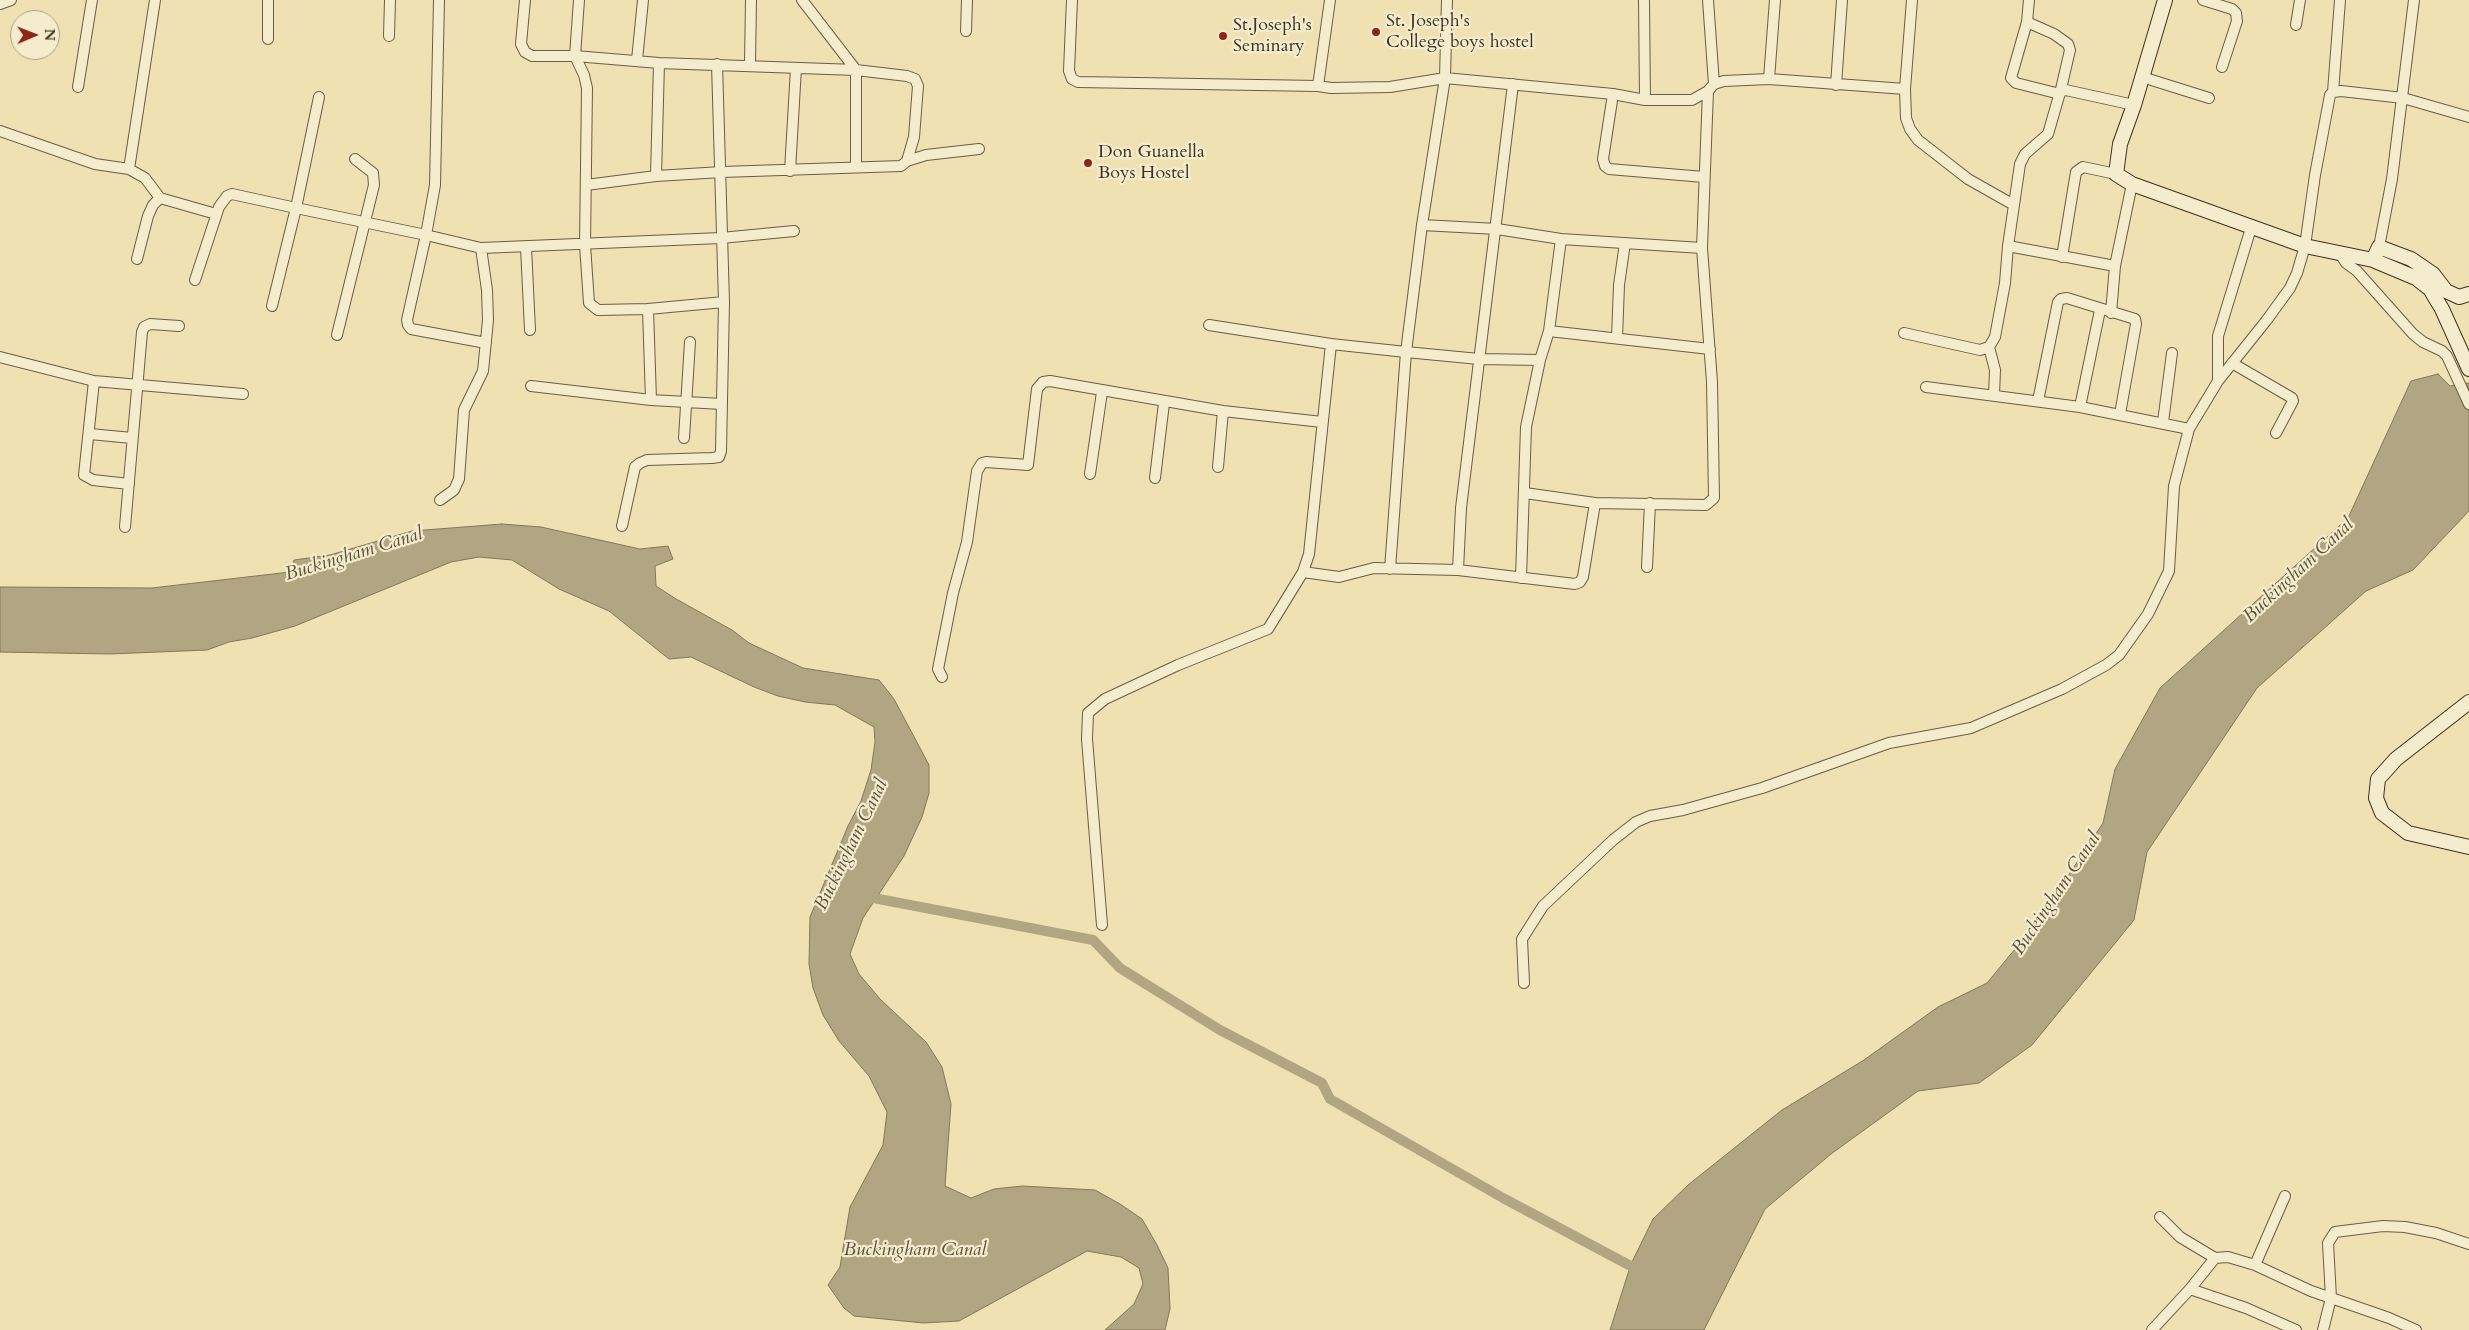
<!DOCTYPE html>
<style>
body{margin:0}
#map{position:relative;width:2469px;height:1330px;overflow:hidden;background:#efe1b2;font-family:Cardo,serif}
canvas{display:block}
.north{position:absolute;left:10px;top:10px;width:50px;height:50px;box-sizing:border-box;background:#f5eccd;border:1px solid #aba189;border-radius:50%;rotate:89deg;font-size:14px;font-weight:700;line-height:20px;text-align:center;color:#3c3123}
.north::after{content:'';display:block;margin:auto;width:18px;height:22px;background:#8f2418;clip-path:polygon(50% 0,100% 100%,50% 72%,0 100%)}
</style>
<div id="map">
<canvas width="2469" height="1330"></canvas>
<div class="north">N</div>
</div>
<script>
const c = document.querySelector('canvas').getContext('2d');
c.lineJoin = 'round';
function fillPath(path, color) {
  c.fillStyle = color;
  c.fill(path, 'evenodd');
}
function shape(rows) {
  const path = new Path2D();
  for (const r of rows) {
    path.moveTo(r[0], r[1]);
    for (let i = 2; i < r.length; i += 2) path.lineTo(r[i], r[i + 1]);
  }
  return path;
}
function trace(path, color, width, dash) {
  c.strokeStyle = color;
  c.lineWidth = width;
  c.lineCap = dash ? 'butt' : 'round';
  c.setLineDash(dash || []);
  c.stroke(path);
}
function drawText(font, color, halo, rows, align = 'center') {
  c.font = font + ' Cardo,serif';
  c.lineWidth = 4.5;
  c.setLineDash([]);
  c.textBaseline = 'middle';
  c.strokeStyle = halo;
  c.fillStyle = color;
  for (const [text, x, y, turn = 0] of rows) {
    c.save();
    c.translate(x, y);
    c.rotate((+turn || 0) * Math.PI / 180);
    c.textAlign = isNaN(turn) ? turn : align;
    if (halo) c.strokeText(text, 0, 0);
    c.fillText(text, 0, 0);
    c.restore();
  }
}
const water = shape([
 [2438,374,2450,386,2469,383,2469,511,2413,570,2366,591,2257,688,2147,852,2134,920,2032,1045,1979,1083,1918,1091,1831,1154,1765,1209,1704,1330,1610,1330,1631,1264,1653,1219,1688,1185,1782,1110,1864,1060,1938,1007,1987,983,2039,920,2103,823,2115,769,2160,688,2348,518,2411,381,2438,374],
 [502,524,541,527,640,549,668,546,673,559,655,566,656,586,676,599,732,630,749,643,803,668,879,680,894,699,929,765,929,793,922,817,904,856,863,918,850,954,859,974,880,999,926,1042,942,1067,951,1104,945,1186,971,1198,994,1189,1022,1186,1095,1190,1120,1204,1142,1219,1157,1245,1168,1268,1170,1309,1165,1330,1105,1330,1134,1304,1143,1284,1139,1268,1121,1257,1087,1251,959,1321,923,1323,854,1316,844,1308,828,1285,840,1267,850,1207,883,1145,887,1112,869,1076,839,1041,823,1015,813,988,809,964,810,917,848,826,861,801,871,770,875,742,874,727,835,705,805,702,778,696,754,687,691,657,669,659,609,611,559,589,512,560,479,557,451,562,295,626,252,638,229,642,207,650,110,654,0,652,0,587,152,588,290,572,294,560,330,555,412,531,502,524]
]);
fillPath(water, '#b2a581');
trace(water, '#83775b', 1);
trace(shape([
 [863,896,1093,940,1120,968,1220,1030,1322,1083,1330,1099,1503,1198,1642,1272]
]), '#b2a581', 10);
const street = shape([
 [155,0,129,169,145,178,160,198],
 [268,0,268,39],
 [439,0,435,185,426,235,481,248,721,238,794,231],
 [525,0,521,44,525,52,532,56,575,56,659,63,856,70,907,76,915,79,918,86,914,137,907,161,901,166,722,172,656,176,586,185],
 [579,0,575,56,584,75,587,88,585,245,589,303,598,310,648,309],
 [802,0,856,70,856,167],
 [1072,0,1069,71,1072,79,1078,82,1318,86,1330,0],
 [1644,0,1645,100],
 [1708,0,1714,84],
 [1912,0,1905,89,1906,118,1910,129,1918,140,1968,179,2014,205],
 [2029,0,2027,22,2011,78,2016,83,2060,94],
 [2203,0,2232,9,2236,13,2237,21,2222,67],
 [0,4,11,0],
 [2027,22,2054,34,2068,44,2070,50,2061,89,2134,105],
 [2296,25,2300,0],
 [966,31,967,0],
 [389,36,390,0],
 [637,60,643,0],
 [750,64,751,0],
 [2142,77,2209,98],
 [1769,79,1905,89],
 [1513,84,1461,508,1458,570,1575,584,1580,582,1583,577,1595,503,1706,505,1714,498,1712,382,1702,248,1708,91],
 [1836,85,1842,0],
 [1318,86,1331,88,1390,87,1445,78,1613,94,1645,100,1692,100,1708,91,1714,84,1724,81,1769,79,1775,0],
 [78,87,92,0],
 [2333,92,2340,0],
 [1613,94,1603,159,1605,166,1609,169,1704,177],
 [0,131,95,164,129,169],
 [907,161,926,155,979,149],
 [790,171,796,68],
 [656,176,659,63],
 [1422,225,1497,229,1561,239,1702,248],
 [1561,239,1549,331,1710,349],
 [2008,246,2020,164,2025,154,2048,134,2061,89],
 [526,247,530,330],
 [2379,247,2392,179,2414,0],
 [2339,252,2346,263,2357,271,2413,334,2423,342,2442,351,2447,356,2469,404],
 [2062,257,2076,172,2083,167,2116,174],
 [137,259,148,216,153,205,160,198,216,214],
 [2115,266,2132,184],
 [195,280,219,207,227,196,232,194,296,208,319,97],
 [272,306,296,208,426,235,407,320,408,325,411,329,486,343],
 [1209,325,1331,344,1406,352,1479,359,1540,360],
 [1904,333,1980,350,1989,347,1995,337,2005,283,2008,246,2115,266,2111,313],
 [337,335,374,185,373,173,355,159],
 [1617,338,1619,285,1625,243],
 [1989,347,1995,370,1994,395],
 [0,357,94,381,243,394],
 [2232,363,2292,398,2293,401,2276,433],
 [94,381,84,475,93,480,129,484],
 [2218,381,2218,336,2251,228],
 [531,386,651,400,648,309,724,302],
 [1926,387,2080,407,2189,429],
 [651,400,722,404],
 [2038,401,2058,302,2061,299,2067,298,2135,319,2136,324,2120,414],
 [2080,407,2100,310],
 [2163,422,2172,353],
 [90,434,132,438],
 [684,438,690,342],
 [1218,467,1223,411],
 [1090,474,1102,392],
 [1155,478,1164,403],
 [1525,493,1595,503],
 [440,500,454,490,459,479,464,410,483,371,488,320,487,290,481,248],
 [622,526,635,467,640,463,647,460,712,458,719,457,721,451,724,302,717,64],
 [125,527,142,332,144,327,150,324,179,326],
 [1647,567,1650,503],
 [1390,569,1406,352,1422,225,1445,78,1447,0],
 [1303,572,1339,577,1374,568,1458,570],
 [1521,578,1526,427,1540,360,1549,331],
 [942,677,938,669,953,593,967,542,977,471,982,463,986,462,1028,465,1037,389,1043,382,1050,381,1223,411,1322,422],
 [1102,925,1087,739,1088,713,1105,699,1178,665,1268,629,1303,572,1309,554,1331,344],
 [1524,983,1522,939,1543,906,1613,840,1636,822,1650,816,1683,810,1762,788,1889,743,1971,728,2062,689,2106,665,2119,655,2148,614,2169,571,2174,486,2189,429,2218,381,2266,321,2290,288,2297,273,2305,246,2315,175,2330,95,2333,92,2341,91,2403,98,2469,117],
 [2160,1217,2180,1237,2215,1258],
 [2255,1265,2285,1196],
 [2152,1330,2190,1289],
 [2296,1330,2246,1308,2190,1289,2215,1258,2228,1257,2255,1265,2311,1291,2389,1318,2416,1330],
 [2323,1330,2331,1298,2328,1243,2335,1232,2383,1226,2405,1227,2436,1233,2469,1244]
]);
const secondary = shape([
 [2165,0,2134,105,2120,144,2116,174,2132,184,2305,246,2373,260,2416,278,2430,289,2442,309,2469,369],
 [2373,260,2379,247,2411,259,2433,274,2446,291,2459,297,2469,294],
 [2469,702,2396,759,2378,779,2376,798,2382,813,2408,833,2469,847]
]);
trace(street, '#695d47', 12);
trace(secondary, '#3c3123', 16);
trace(street, '#f5eccd', 10);
trace(secondary, '#f5eccd', 14);
for (const [x, y, r, color] of [
 [1376,32,5,"#8f2418"],
 [1223,36,5,"#8f2418"],
 [1088,163,5,"#8f2418"]
]) {
  const dot = new Path2D();
  dot.arc(x, y, r, 0, 2 * Math.PI);
  c.fillStyle = color;
  c.fill(dot);
  trace(dot, '#f5eccd', 2);
}
drawText('18px', '#3c3123', '#f5eccd', [
 ["St. Joseph's",1386,22],
 ["College boys hostel",1386,43],
 ["St.Joseph's",1233,26],
 ["Seminary",1233,47],
 ["Don Guanella",1098,153],
 ["Boys Hostel",1098,174]
], 'left');
drawText('italic 19px', '#5a4e3a', '#f5eccd', [
 ["Buckingham Canal",354,555,-17],
 ["Buckingham Canal",2299,571,-43],
 ["Buckingham Canal",852,845,-64],
 ["Buckingham Canal",2057,894,-56],
 ["Buckingham Canal",915,1251]
]);
</script>
